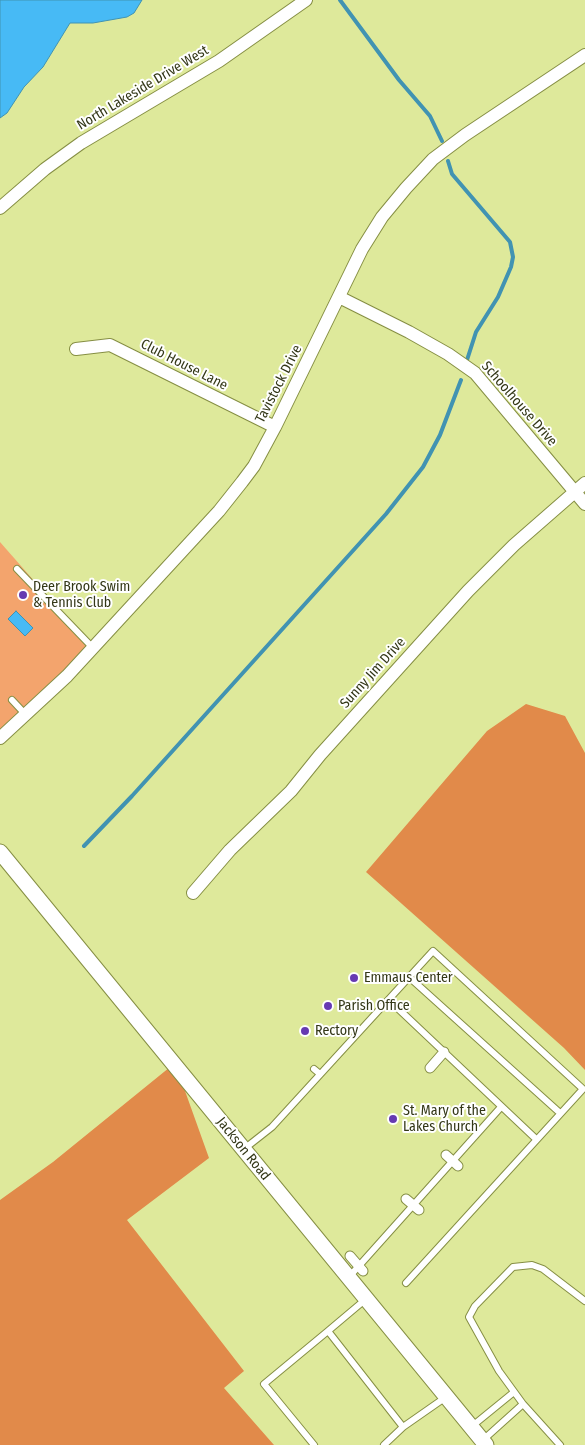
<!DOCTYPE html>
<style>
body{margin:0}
canvas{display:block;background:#dee99b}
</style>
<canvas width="585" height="1445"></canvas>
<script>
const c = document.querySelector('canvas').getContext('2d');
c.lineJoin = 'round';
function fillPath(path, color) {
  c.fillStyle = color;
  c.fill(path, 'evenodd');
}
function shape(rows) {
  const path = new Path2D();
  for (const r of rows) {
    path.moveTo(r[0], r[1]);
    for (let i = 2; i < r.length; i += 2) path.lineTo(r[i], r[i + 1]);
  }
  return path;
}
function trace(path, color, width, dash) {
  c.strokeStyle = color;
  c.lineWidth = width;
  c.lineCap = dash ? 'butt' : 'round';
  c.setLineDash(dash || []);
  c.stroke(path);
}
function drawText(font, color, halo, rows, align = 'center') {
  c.font = font + ' "Fira Sans Condensed",sans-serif';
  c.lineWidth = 4;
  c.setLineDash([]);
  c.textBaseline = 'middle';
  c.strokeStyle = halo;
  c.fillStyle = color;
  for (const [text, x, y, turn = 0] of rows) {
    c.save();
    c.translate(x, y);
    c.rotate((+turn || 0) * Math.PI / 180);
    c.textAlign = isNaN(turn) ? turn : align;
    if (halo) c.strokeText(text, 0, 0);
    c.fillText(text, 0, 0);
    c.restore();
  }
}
fillPath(shape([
 [0,542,93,648,0,738]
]), '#f3a46d');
fillPath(shape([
 [526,704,565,716,585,753,585,1070,564,1048,366,872,487,731],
 [175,1063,209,1158,127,1220,244,1371,224,1388,274,1445,0,1445,0,1200,53,1162]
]), '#e18a4a');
const water = shape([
 [0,0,142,0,134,13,127,17,93,23,70,23,43,67,24,87,7,113,0,118,0,0],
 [16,611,33,628,25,636,8,619,16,611]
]);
fillPath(water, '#47baf5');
trace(water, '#4193b2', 1);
trace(shape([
 [340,0,399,80,430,116,442,141],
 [448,161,452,174,510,242,513,257,511,267,498,297,476,332,467,360],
 [84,846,132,796,386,514,423,467,440,435,461,380]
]), '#4193b2', 4);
const service = shape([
 [17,569,93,648],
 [12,700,26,715],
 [409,977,560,1113],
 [389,1000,536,1139],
 [314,1069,320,1074],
 [244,1149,272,1127,433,951,583,1089,406,1283],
 [349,1277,501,1107],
 [366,1299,328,1331,403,1427,446,1397],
 [471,1427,514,1392],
 [483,1440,523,1404],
 [314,1445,264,1384,328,1331],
 [384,1445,403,1427],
 [560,1445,523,1404,499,1371,469,1317,475,1306,513,1267,532,1265,543,1269,585,1301]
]);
const pedestrian = shape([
 [430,1068,444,1052],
 [446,1155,458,1166],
 [406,1199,419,1210],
 [350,1256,363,1271]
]);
const minor = shape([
 [0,208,45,169,81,143,219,61,306,0],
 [339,297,409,332,448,354,475,373,585,504],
 [76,349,110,345,275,427],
 [0,738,67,676,219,511,242,482,254,466,275,427,362,249,382,217,406,188,433,159,465,135,585,55],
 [193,893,230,850,291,791,320,755,468,591,514,545,585,483]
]);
const tertiary = shape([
 [0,852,486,1445]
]);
trace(service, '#868f44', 8);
trace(pedestrian, '#868f44', 11);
trace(minor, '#868f44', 14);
trace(tertiary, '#868f44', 17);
trace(service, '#fff', 6);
trace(pedestrian, '#fff', 9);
trace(minor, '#fff', 12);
trace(tertiary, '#fff', 15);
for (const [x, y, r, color] of [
 [23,595,5,"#663ab2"],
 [354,978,5,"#663ab2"],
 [328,1006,5,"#663ab2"],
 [305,1031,5,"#663ab2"],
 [393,1119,5,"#663ab2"]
]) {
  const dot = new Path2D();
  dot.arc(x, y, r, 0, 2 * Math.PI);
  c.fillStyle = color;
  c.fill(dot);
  trace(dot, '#fff', 2);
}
drawText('14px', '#333717', '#fff', [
 ["North Lakeside Drive West",143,88,-31],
 ["Club House Lane",184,365,27],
 ["Tavistock Drive",279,384,-63],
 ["Schoolhouse Drive",519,404,49],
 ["Sunny Jim Drive",373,673,-48],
 ["Jackson Road",243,1149,51]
]);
drawText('14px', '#333717', '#fff', [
 ["Deer Brook Swim",33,587],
 ["& Tennis Club",33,603],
 ["Emmaus Center",364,978],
 ["Parish Office",338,1006],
 ["Rectory",315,1031],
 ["St. Mary of the",403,1111],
 ["Lakes Church",403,1127]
], 'left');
</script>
